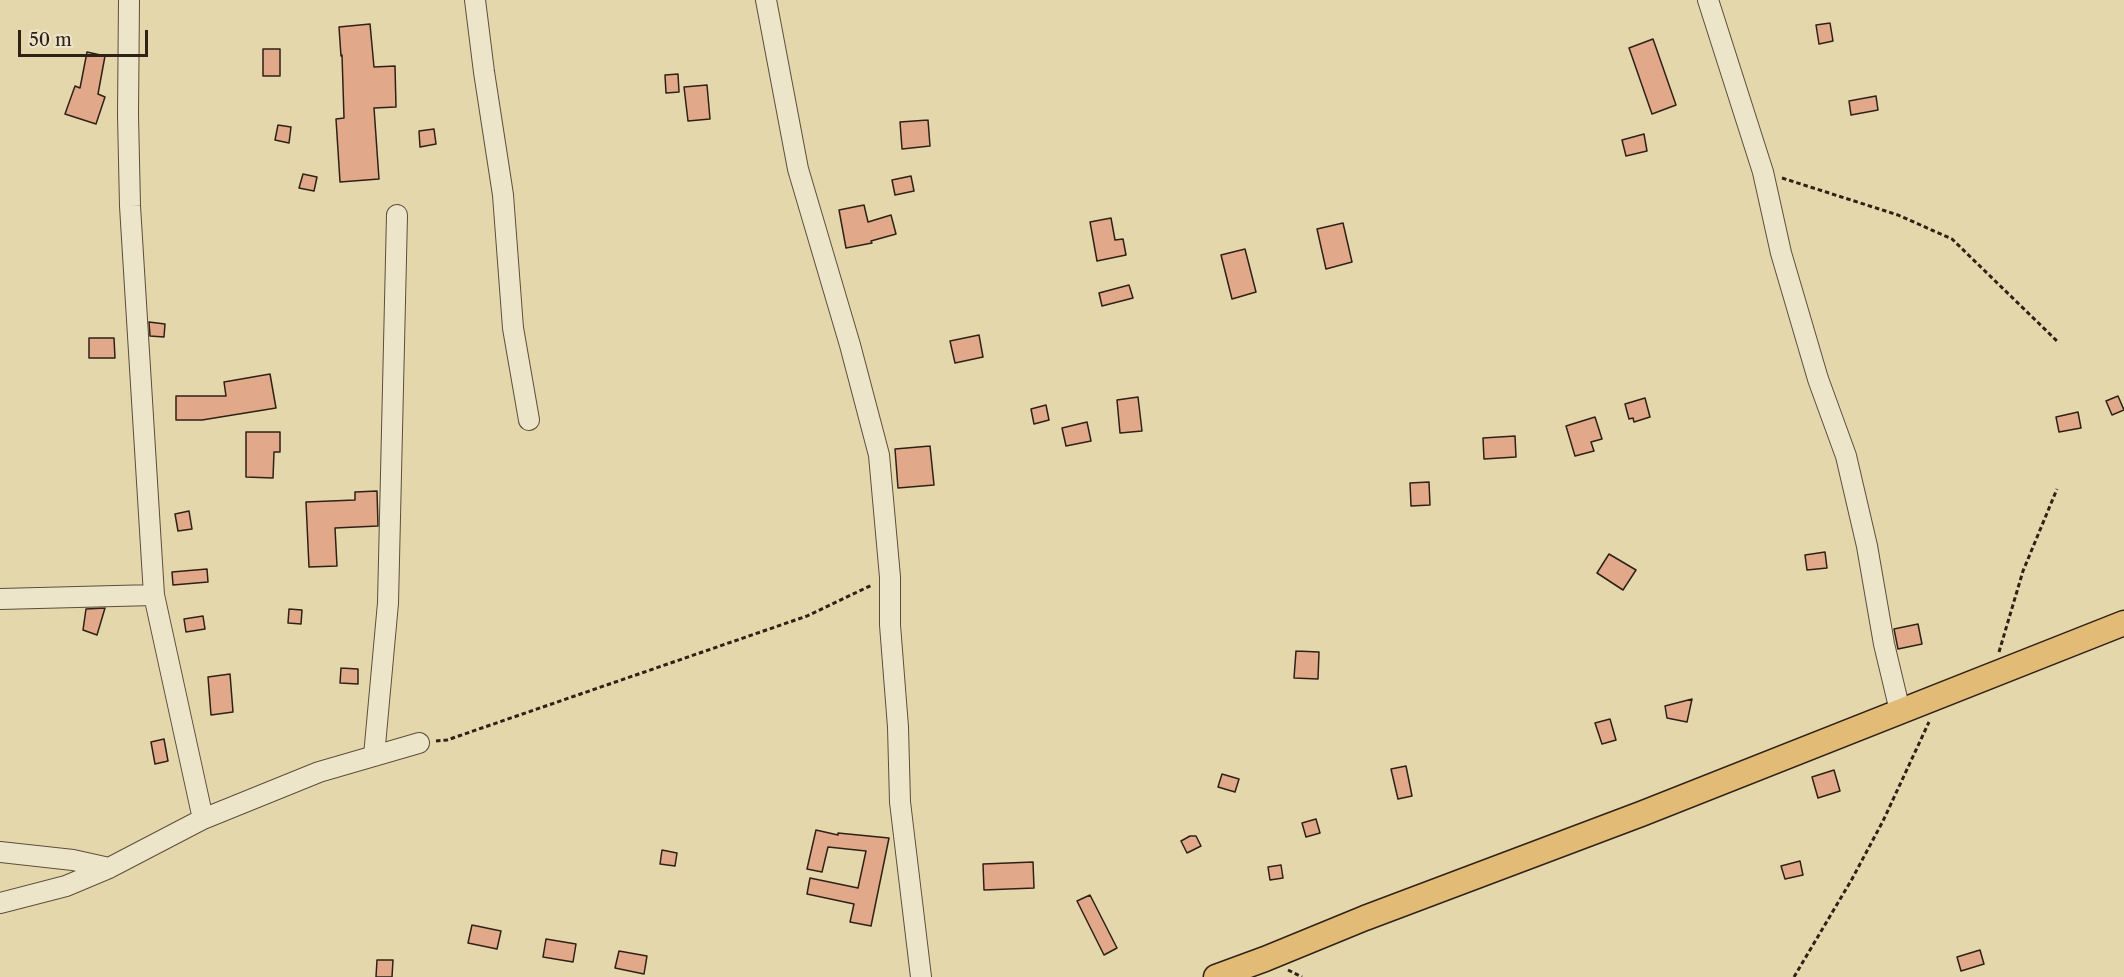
<!DOCTYPE html>
<style>
body{margin:0}
#map{position:relative;width:2124px;height:977px;overflow:hidden;background:#e4d7ac;font-family:"Libre Caslon Text",serif}
canvas{display:block}
.scale{position:absolute;left:18px;top:30px;width:130px;height:27px;box-sizing:border-box;border:3px solid #2f2116;border-top:0;padding-left:8px;font-size:18px;line-height:21px;white-space:nowrap;color:#2f2116;-webkit-text-stroke:4px #ede5c9;paint-order:stroke}
</style>
<div id="map">
<canvas width="2124" height="977"></canvas>
<div class="scale">50 m</div>
</div>
<script>
const c = document.querySelector('canvas').getContext('2d');
c.lineJoin = 'round';
function fillPath(path, color) {
  c.fillStyle = color;
  c.fill(path, 'evenodd');
}
function shape(rows) {
  const path = new Path2D();
  for (const r of rows) {
    path.moveTo(r[0], r[1]);
    for (let i = 2; i < r.length; i += 2) path.lineTo(r[i], r[i + 1]);
  }
  return path;
}
function trace(path, color, width, dash) {
  c.strokeStyle = color;
  c.lineWidth = width;
  c.lineCap = dash ? 'butt' : 'round';
  c.setLineDash(dash || []);
  c.stroke(path);
}
const building = shape([
 [1830,23,1833,41,1819,44,1816,25,1830,23],
 [370,24,374,67,395,66,396,107,374,108,379,179,340,182,336,119,344,118,342,55,341,56,339,27,370,24],
 [1653,39,1676,105,1652,114,1629,48,1653,39],
 [263,49,280,49,280,76,263,76,263,49],
 [87,52,105,56,98,94,105,97,96,124,65,114,75,86,80,88,87,52],
 [678,74,679,92,666,93,665,75,678,74],
 [707,85,710,119,688,121,684,87,707,85],
 [1876,96,1878,110,1851,115,1849,101,1876,96],
 [928,120,930,146,902,149,900,122,928,120],
 [278,125,291,127,289,143,275,140,278,125],
 [434,129,436,144,420,147,419,131,434,129],
 [1644,134,1647,151,1626,156,1622,140,1644,134],
 [303,174,317,177,314,191,299,188,303,174],
 [911,176,914,191,895,195,892,180,911,176],
 [864,205,868,222,891,215,896,234,871,241,872,243,846,248,839,210,864,205],
 [1111,218,1115,240,1123,239,1126,255,1097,261,1090,222,1111,218],
 [1343,223,1352,262,1326,269,1317,229,1343,223],
 [1245,249,1256,292,1232,299,1221,255,1245,249],
 [1129,285,1133,298,1102,306,1099,293,1129,285],
 [149,322,165,324,164,337,150,336,149,322],
 [979,335,983,357,955,363,950,341,979,335],
 [89,338,114,338,115,358,89,358,89,338],
 [270,374,276,408,202,420,176,420,176,396,226,396,224,382,270,374],
 [2118,396,2124,410,2112,415,2106,401,2118,396],
 [1138,397,1142,431,1120,433,1117,400,1138,397],
 [1645,398,1650,417,1634,422,1633,418,1629,419,1625,404,1645,398],
 [1046,405,1049,420,1034,424,1031,409,1046,405],
 [2078,412,2081,428,2059,432,2056,417,2078,412],
 [1595,417,1602,439,1591,442,1594,451,1575,456,1566,426,1595,417],
 [1087,422,1091,441,1066,446,1062,428,1087,422],
 [246,432,280,432,280,452,274,452,273,478,246,477,246,432],
 [1515,436,1516,457,1484,459,1483,438,1515,436],
 [930,446,934,485,898,488,895,449,930,446],
 [1429,482,1430,505,1411,506,1410,483,1429,482],
 [377,491,378,526,335,528,337,566,309,567,306,502,355,500,355,492,377,491],
 [189,511,192,529,178,531,175,514,189,511],
 [1825,552,1827,568,1807,570,1805,555,1825,552],
 [1609,554,1636,570,1623,590,1597,573,1609,554],
 [207,569,208,582,173,585,172,572,207,569],
 [105,608,97,635,83,630,86,609,105,608],
 [289,609,302,610,301,624,288,623,289,609],
 [203,616,205,629,186,632,184,619,203,616],
 [1918,624,1922,644,1898,649,1894,629,1918,624],
 [1296,651,1319,652,1318,679,1294,678,1296,651],
 [341,668,358,669,358,684,340,683,341,668],
 [230,674,233,712,211,715,208,677,230,674],
 [1692,699,1687,722,1667,718,1665,706,1692,699],
 [1610,719,1616,740,1602,744,1595,723,1610,719],
 [164,739,168,761,155,764,151,742,164,739],
 [1406,766,1412,796,1398,799,1391,769,1406,766],
 [1834,770,1840,791,1818,798,1812,777,1834,770],
 [1222,774,1239,779,1235,792,1218,787,1222,774],
 [1316,819,1320,833,1306,837,1302,823,1316,819],
 [816,830,838,835,838,833,889,838,871,926,850,922,854,904,807,894,810,878,858,888,866,851,828,847,822,872,807,869,816,830],
 [1190,836,1196,836,1201,846,1187,853,1181,841,1190,836],
 [662,850,677,853,675,866,660,864,662,850],
 [1800,861,1803,875,1785,879,1781,866,1800,861],
 [1033,862,1034,888,984,890,983,864,1033,862],
 [1281,865,1283,878,1270,880,1268,867,1281,865],
 [1090,895,1117,948,1104,955,1077,901,1090,895],
 [472,925,501,931,497,949,468,943,472,925],
 [546,939,576,944,573,962,543,957,546,939],
 [1980,950,1984,964,1961,971,1957,957,1980,950],
 [619,951,647,956,644,974,615,968,619,951],
 [377,960,393,960,392,977,376,977,377,960]
]);
fillPath(building, '#e1a989');
trace(building, '#2f2116', 1.5);
const minor = shape([
 [475,0,484,72,503,195,513,328,529,420],
 [766,0,798,169,850,345,879,455,890,577,890,625,898,727,900,802,921,977],
 [1708,0,1763,172,1781,253,1818,379,1846,456,1867,546,1884,644,1900,711],
 [154,595,203,819],
 [0,599,154,595,130,206,128,115,129,0],
 [374,756,388,603,397,215],
 [0,852,73,860,109,868],
 [0,903,66,886,109,868,203,819,319,772,419,743]
]);
const major = shape([
 [1216,977,1265,959,1365,918,1641,814,2124,623]
]);
trace(minor, '#5c4e3c', 22);
trace(major, '#2f2116', 27);
trace(shape([
 [1782,178,1898,215,1952,239,2059,343],
 [1999,652,2023,571,2057,489],
 [436,741,447,740,807,616,872,585],
 [1288,970,1302,977],
 [1794,977,1852,879,1883,821,1929,722]
]), '#2f2116', 3, [4.5, 3]);
trace(minor, '#ede5c9', 20);
trace(major, '#e2bc76', 24);
</script>
